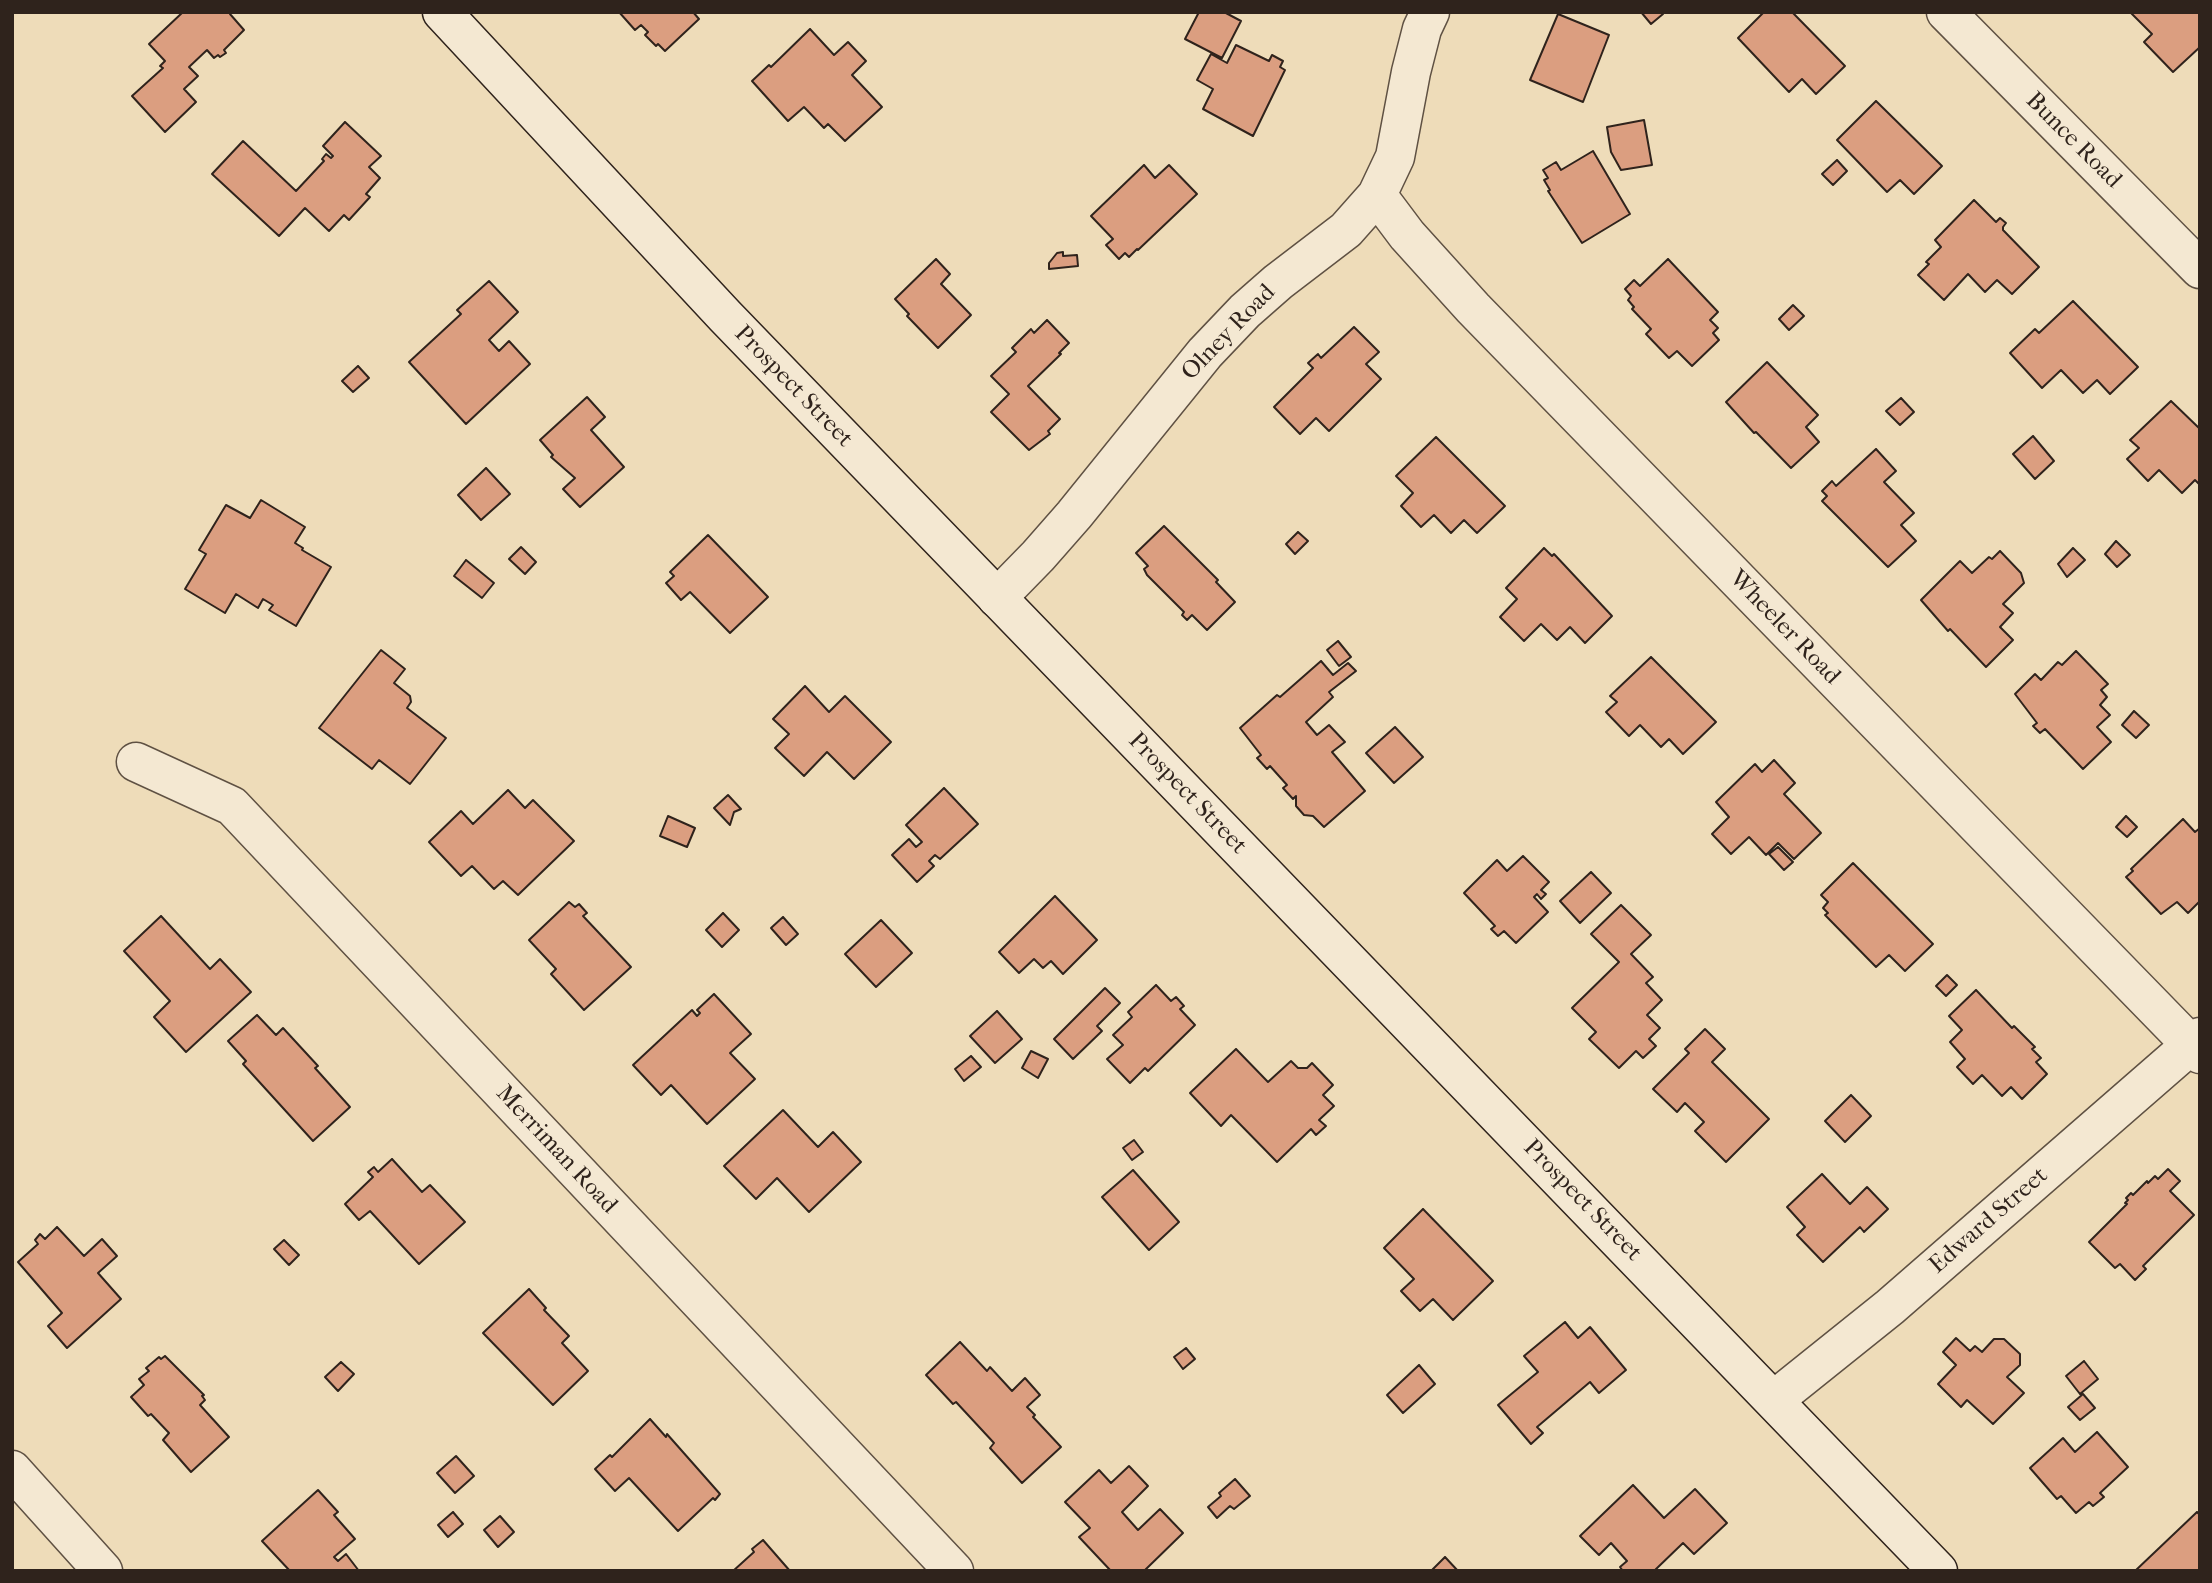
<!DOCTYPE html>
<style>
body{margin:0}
#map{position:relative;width:2212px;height:1583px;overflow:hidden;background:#eedcb9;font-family:"IM FELL French Canon",serif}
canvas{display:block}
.frame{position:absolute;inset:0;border:14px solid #2f231c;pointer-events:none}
</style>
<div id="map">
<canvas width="2212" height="1583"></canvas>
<div class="frame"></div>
</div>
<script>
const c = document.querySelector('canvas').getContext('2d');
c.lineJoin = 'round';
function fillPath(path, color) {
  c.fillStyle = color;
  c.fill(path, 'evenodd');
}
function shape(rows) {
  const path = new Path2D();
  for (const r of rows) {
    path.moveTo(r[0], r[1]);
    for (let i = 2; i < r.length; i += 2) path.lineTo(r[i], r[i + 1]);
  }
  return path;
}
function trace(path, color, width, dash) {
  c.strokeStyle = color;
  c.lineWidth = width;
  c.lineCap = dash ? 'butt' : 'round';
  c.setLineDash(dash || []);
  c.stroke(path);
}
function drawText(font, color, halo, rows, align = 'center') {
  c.font = font + ' "IM FELL French Canon",serif';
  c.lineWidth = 5;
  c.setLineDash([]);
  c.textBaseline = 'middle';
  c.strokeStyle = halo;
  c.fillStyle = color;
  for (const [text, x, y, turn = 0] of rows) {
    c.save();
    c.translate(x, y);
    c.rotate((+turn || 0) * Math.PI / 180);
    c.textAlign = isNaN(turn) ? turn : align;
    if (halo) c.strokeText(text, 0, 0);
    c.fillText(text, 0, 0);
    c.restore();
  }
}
const building = shape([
 [183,12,232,12,230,14,244,30,224,50,226,53,220,57,218,55,214,58,207,50,189,67,198,76,184,89,196,102,165,132,132,96,163,68,160,66,165,61,149,44,183,12],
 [619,12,693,12,699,19,665,51,658,44,656,46,645,35,648,32,641,25,635,30,619,12],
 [1199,12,1224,12,1241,21,1222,58,1185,39,1199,12],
 [1641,12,1661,12,1663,14,1651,24,1641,12],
 [1764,12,1792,12,1845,66,1816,94,1802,79,1789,92,1738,38,1764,12],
 [2130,12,2200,12,2200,47,2173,72,2144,42,2152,34,2130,12],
 [1558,14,1609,35,1583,102,1530,80,1558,14],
 [810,29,834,55,848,42,866,61,852,75,882,107,845,141,828,124,824,128,804,107,788,121,752,81,769,65,771,67,810,29],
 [1236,45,1269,61,1272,55,1283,61,1280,67,1285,70,1253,136,1203,109,1213,89,1197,80,1211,54,1227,63,1236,45],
 [1876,101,1942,166,1914,194,1900,180,1887,192,1837,140,1876,101],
 [1644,120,1652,165,1621,170,1611,152,1607,127,1644,120],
 [345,122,381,156,369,167,380,178,366,194,370,197,349,220,344,215,329,231,305,208,279,236,212,174,243,141,296,191,324,161,322,159,326,154,331,158,333,156,323,146,345,122],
 [1593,151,1630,214,1582,243,1548,191,1550,190,1544,180,1548,178,1543,170,1556,162,1561,170,1593,151],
 [1837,160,1847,171,1833,185,1822,174,1837,160],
 [1144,165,1155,178,1169,165,1197,194,1138,250,1137,249,1129,257,1125,253,1119,259,1106,245,1113,239,1091,216,1144,165],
 [1974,200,1996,222,2000,218,2006,223,2003,227,2003,230,2039,267,2012,294,1997,280,1985,292,1968,274,1944,300,1918,275,1929,264,1926,262,1941,247,1935,240,1974,200],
 [1063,252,1063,256,1077,255,1078,266,1049,269,1049,263,1057,253,1063,252],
 [936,259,950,274,941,284,971,315,938,348,907,316,909,314,895,299,936,259],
 [1668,259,1718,312,1710,320,1718,328,1713,333,1719,340,1692,366,1677,351,1669,358,1646,334,1651,329,1632,309,1634,307,1628,300,1631,296,1625,289,1634,280,1640,286,1668,259],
 [489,281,518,312,489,340,499,351,509,341,530,364,466,424,409,362,461,314,457,310,489,281],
 [2073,301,2138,367,2110,394,2097,380,2083,393,2061,370,2042,388,2010,353,2035,329,2039,333,2073,301],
 [1793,305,1804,316,1789,330,1779,319,1793,305],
 [1047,320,1069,343,1059,353,1061,354,1028,386,1060,419,1048,431,1050,434,1029,450,991,412,1009,394,991,376,1016,352,1012,348,1031,329,1034,333,1047,320],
 [1354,327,1379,352,1366,364,1381,379,1329,431,1316,418,1300,434,1274,407,1313,368,1308,363,1318,354,1321,358,1354,327],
 [1767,362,1818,415,1806,427,1819,442,1791,468,1756,432,1754,433,1726,402,1767,362],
 [358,366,369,378,353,392,342,381,358,366],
 [587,397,605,417,591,430,624,467,580,507,563,489,575,478,551,457,553,455,540,440,587,397],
 [1901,398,1914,412,1900,425,1886,411,1901,398],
 [2171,401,2200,429,2200,485,2195,480,2182,493,2159,470,2148,481,2127,459,2139,448,2130,440,2171,401],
 [2033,436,2054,461,2035,479,2013,454,2033,436],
 [1436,437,1505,506,1477,533,1464,520,1451,533,1434,515,1421,527,1401,506,1413,493,1396,476,1436,437],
 [1876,449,1896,471,1884,482,1914,513,1901,525,1916,541,1888,567,1822,501,1827,496,1822,491,1832,481,1836,486,1876,449],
 [486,468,510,494,481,520,458,495,486,468],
 [261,500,305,527,295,543,303,548,302,550,331,567,296,626,269,610,273,605,263,599,258,608,236,594,225,613,185,589,206,554,199,550,226,505,250,518,261,500],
 [1164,526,1218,580,1216,582,1235,602,1207,630,1192,615,1187,620,1182,615,1184,612,1147,575,1144,569,1148,566,1136,553,1164,526],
 [1298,532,1308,541,1295,554,1286,544,1298,532],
 [708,535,768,597,730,633,690,592,681,600,666,583,674,576,670,572,708,535],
 [2116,541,2130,555,2117,567,2105,554,2116,541],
 [521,547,536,562,525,574,509,559,521,547],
 [1544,548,1552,556,1554,554,1612,616,1585,643,1570,627,1557,640,1541,624,1524,641,1500,617,1517,599,1506,588,1544,548],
 [2073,548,2085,560,2067,577,2058,564,2073,548],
 [2000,551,2021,573,2024,583,2003,604,2013,613,2000,627,2013,640,1986,667,1950,629,1948,631,1921,600,1960,561,1972,573,1989,557,1992,559,2000,551],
 [466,560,494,583,482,598,454,576,466,560],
 [1338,641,1351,657,1339,666,1327,650,1338,641],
 [381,650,405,669,394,683,410,696,411,702,407,708,446,738,410,784,379,760,372,769,319,728,381,650],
 [2076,651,2108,684,2101,690,2107,697,2100,705,2110,715,2097,727,2111,742,2083,769,2045,729,2040,733,2033,726,2037,723,2015,694,2035,674,2041,680,2058,662,2062,665,2076,651],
 [1651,657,1716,722,1683,754,1669,739,1661,747,1640,725,1629,736,1606,712,1617,702,1610,696,1651,657],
 [1321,661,1333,675,1348,663,1356,671,1329,692,1333,697,1306,722,1317,735,1329,725,1345,742,1332,752,1365,791,1324,827,1313,816,1304,815,1296,806,1296,796,1293,799,1283,788,1287,785,1270,766,1267,769,1257,758,1261,755,1240,728,1277,695,1280,697,1321,661],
 [805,686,829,712,845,696,891,742,854,779,827,752,804,776,775,748,789,734,773,719,805,686],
 [2134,711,2149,725,2136,738,2122,725,2134,711],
 [1395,727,1423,757,1394,783,1366,753,1395,727],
 [1774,760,1795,783,1784,794,1821,833,1794,859,1778,843,1766,855,1749,837,1731,854,1712,834,1729,817,1716,802,1755,764,1762,772,1774,760],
 [944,788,978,824,940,859,935,855,929,861,934,866,917,882,892,855,909,839,916,847,922,842,906,825,944,788],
 [508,790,525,808,533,800,574,841,518,895,503,881,494,889,472,866,461,876,429,842,461,811,473,824,508,790],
 [728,795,741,809,734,812,730,825,714,808,728,795],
 [668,816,695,828,687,847,660,836,668,816],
 [2126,816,2137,827,2127,837,2116,827,2126,816],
 [2183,819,2195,832,2200,828,2200,901,2188,913,2177,902,2161,914,2126,877,2133,871,2131,869,2183,819],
 [1778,847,1793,862,1784,870,1769,854,1778,847],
 [1523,856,1549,882,1541,890,1546,894,1541,899,1537,894,1534,897,1548,912,1516,943,1504,931,1498,936,1491,929,1495,926,1464,893,1497,860,1507,871,1523,856],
 [1853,863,1933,944,1905,971,1889,955,1876,967,1825,915,1828,913,1823,908,1828,902,1821,895,1853,863],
 [1591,872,1611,893,1580,923,1560,901,1591,872],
 [1055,896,1097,940,1063,974,1051,961,1043,968,1034,959,1019,973,999,952,1055,896],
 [569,902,575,907,579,904,587,913,583,916,631,967,584,1010,551,974,556,969,529,940,569,902],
 [1621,905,1651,935,1631,954,1653,977,1646,983,1662,1000,1647,1015,1660,1028,1649,1039,1656,1046,1643,1058,1636,1051,1619,1068,1589,1039,1596,1032,1572,1008,1619,962,1591,934,1621,905],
 [723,913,739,930,722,947,706,930,723,913],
 [161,916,210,969,220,959,251,992,186,1052,154,1017,170,1001,124,951,161,916],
 [783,917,798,934,786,945,771,928,783,917],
 [881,920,912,953,876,987,845,954,881,920],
 [1947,975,1957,985,1946,996,1936,986,1947,975],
 [1156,985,1171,1001,1176,997,1184,1006,1180,1009,1195,1025,1148,1071,1145,1068,1130,1083,1107,1059,1123,1045,1113,1035,1132,1017,1128,1012,1156,985],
 [1105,988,1120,1003,1097,1026,1102,1031,1073,1059,1054,1039,1105,988],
 [1976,990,2012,1028,2014,1026,2035,1047,2032,1049,2041,1058,2036,1062,2047,1074,2022,1099,2011,1087,2002,1096,1982,1075,1973,1084,1957,1067,1965,1059,1950,1042,1962,1030,1949,1016,1976,990],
 [714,994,751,1034,730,1053,755,1079,707,1124,671,1085,661,1095,633,1065,692,1010,697,1016,700,1013,697,1010,714,994],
 [997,1011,1022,1039,995,1063,970,1036,997,1011],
 [257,1015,276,1035,283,1028,318,1066,315,1068,350,1107,313,1141,243,1064,246,1061,228,1041,257,1015],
 [1705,1029,1725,1049,1712,1062,1769,1119,1726,1162,1695,1131,1704,1122,1685,1103,1677,1112,1653,1089,1689,1053,1685,1049,1705,1029],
 [1236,1049,1268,1082,1291,1061,1298,1068,1307,1068,1312,1063,1333,1085,1323,1095,1334,1106,1319,1120,1326,1126,1316,1135,1311,1129,1277,1162,1231,1115,1221,1126,1190,1093,1236,1049],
 [1031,1051,1048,1059,1038,1078,1022,1068,1031,1051],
 [971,1056,981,1067,964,1081,955,1069,971,1056],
 [1851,1095,1871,1116,1845,1142,1825,1121,1851,1095],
 [783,1110,818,1147,833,1132,861,1162,809,1212,777,1178,756,1199,724,1166,783,1110],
 [1134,1140,1143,1152,1132,1160,1123,1148,1134,1140],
 [392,1159,422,1192,430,1185,465,1222,419,1264,370,1211,359,1220,345,1204,373,1177,368,1172,374,1167,378,1172,392,1159],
 [2168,1169,2180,1181,2170,1191,2194,1215,2143,1266,2146,1269,2135,1280,2120,1264,2115,1268,2089,1242,2127,1204,2125,1203,2128,1200,2126,1198,2131,1193,2133,1195,2147,1181,2148,1183,2155,1176,2158,1179,2168,1169],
 [1133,1170,1179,1222,1149,1250,1102,1197,1133,1170],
 [1822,1174,1850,1204,1867,1187,1888,1209,1864,1232,1860,1227,1823,1262,1797,1235,1805,1227,1787,1207,1822,1174],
 [1423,1209,1493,1281,1453,1320,1433,1299,1420,1311,1401,1291,1414,1279,1384,1248,1423,1209],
 [57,1227,84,1256,102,1239,117,1256,98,1273,121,1299,67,1348,48,1326,62,1313,18,1262,38,1244,35,1240,40,1234,45,1239,57,1227],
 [284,1240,299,1255,289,1265,274,1249,284,1240],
 [529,1289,546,1308,544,1310,569,1336,562,1343,588,1371,553,1405,483,1333,529,1289],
 [1565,1322,1578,1338,1590,1327,1626,1370,1599,1393,1590,1382,1537,1427,1543,1433,1531,1444,1498,1405,1538,1372,1524,1356,1565,1322],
 [1956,1338,1970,1351,1975,1346,1982,1352,1994,1339,2004,1339,2020,1354,2020,1365,2007,1377,2024,1393,1993,1424,1967,1400,1961,1407,1938,1384,1956,1365,1943,1352,1956,1338],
 [960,1342,987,1371,990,1367,1012,1391,1025,1378,1040,1395,1027,1407,1035,1415,1033,1417,1061,1447,1022,1483,990,1448,994,1443,956,1402,953,1404,926,1375,960,1342],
 [1186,1348,1195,1359,1183,1369,1174,1357,1186,1348],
 [165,1356,204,1395,202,1396,205,1400,200,1405,229,1437,191,1472,163,1440,169,1433,151,1414,148,1416,131,1397,144,1385,139,1379,149,1371,146,1368,159,1357,161,1359,165,1356],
 [2084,1361,2098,1379,2080,1394,2066,1376,2084,1361],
 [341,1362,354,1374,338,1391,325,1377,341,1362],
 [1419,1365,1435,1384,1403,1413,1387,1395,1419,1365],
 [2083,1394,2095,1408,2080,1420,2068,1407,2083,1394],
 [650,1419,666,1437,667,1434,720,1494,715,1500,713,1498,678,1531,629,1478,615,1491,595,1469,610,1455,612,1457,650,1419],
 [2097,1432,2128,1467,2100,1493,2104,1497,2093,1506,2089,1502,2076,1513,2061,1496,2057,1499,2030,1468,2063,1438,2075,1452,2097,1432],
 [456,1456,474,1476,455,1493,437,1473,456,1456],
 [1129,1466,1148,1486,1122,1512,1138,1530,1160,1509,1183,1533,1144,1571,1111,1571,1079,1537,1090,1528,1065,1502,1099,1470,1111,1483,1129,1466],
 [1235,1479,1250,1496,1234,1509,1230,1506,1217,1518,1208,1507,1221,1496,1219,1493,1235,1479],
 [1633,1485,1664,1518,1695,1489,1727,1523,1694,1554,1683,1543,1654,1571,1623,1571,1620,1567,1627,1561,1611,1543,1599,1555,1580,1536,1633,1485],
 [318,1490,338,1512,334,1515,355,1539,334,1557,338,1561,346,1554,359,1571,290,1571,262,1541,318,1490],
 [453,1512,463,1524,448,1537,438,1525,453,1512],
 [2197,1512,2200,1515,2200,1571,2135,1571,2197,1512],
 [500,1516,514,1532,498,1547,484,1530,500,1516],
 [763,1540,790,1571,733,1571,754,1552,752,1549,763,1540],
 [1445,1557,1458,1571,1431,1571,1445,1557]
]);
fillPath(building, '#db9e80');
trace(building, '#2f231c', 2);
const minor = shape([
 [1946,12,2200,269],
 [1377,195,1407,235,1473,308,2200,1054],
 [997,598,1038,556,1074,515,1205,353,1245,311,1278,282,1346,230,1377,195,1395,157,1411,72,1422,29,1430,12],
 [136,762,232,806,954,1571],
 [1774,1400,1890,1307,2200,1037],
 [12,1470,103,1571]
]);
const secondary = shape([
 [442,12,725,316,1938,1571]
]);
trace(minor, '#5f5143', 41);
trace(secondary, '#2f231c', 41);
trace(minor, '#f4e8d2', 38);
trace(secondary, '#f4e8d2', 38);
drawText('24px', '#2f231c', '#f4e8d2', [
 ["Bunce Road",2073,141,45],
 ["Olney Road",1229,333,-46],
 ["Prospect Street",793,387,46],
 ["Wheeler Road",1784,628,46],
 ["Prospect Street",1187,794,46],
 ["Merriman Road",556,1150,47],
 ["Prospect Street",1582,1201,46],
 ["Edward Street",1989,1221,-41]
]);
</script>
